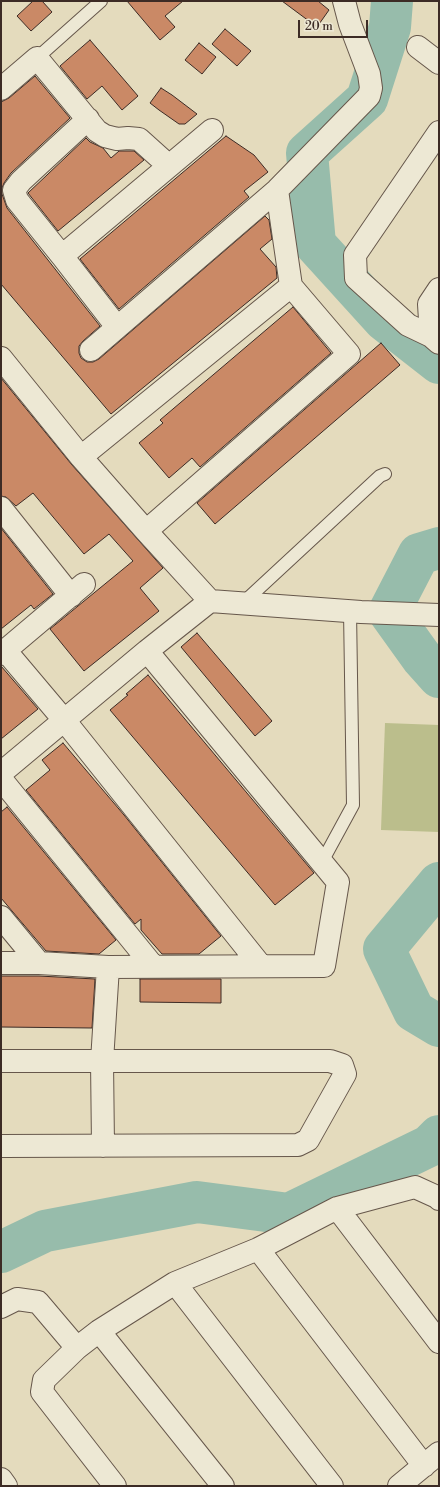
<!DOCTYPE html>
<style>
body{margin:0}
#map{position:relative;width:440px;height:1487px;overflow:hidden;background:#e4dbbd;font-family:"Libre Bodoni",serif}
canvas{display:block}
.frame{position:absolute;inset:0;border:2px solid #3c2b25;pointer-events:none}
.scale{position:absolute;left:298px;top:20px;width:70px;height:18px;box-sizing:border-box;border:2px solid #3c2b25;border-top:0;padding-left:5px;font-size:12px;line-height:14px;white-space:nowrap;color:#3c2b25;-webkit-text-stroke:3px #ede8d4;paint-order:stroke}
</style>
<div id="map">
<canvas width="440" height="1487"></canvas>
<div class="frame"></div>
<div class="scale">20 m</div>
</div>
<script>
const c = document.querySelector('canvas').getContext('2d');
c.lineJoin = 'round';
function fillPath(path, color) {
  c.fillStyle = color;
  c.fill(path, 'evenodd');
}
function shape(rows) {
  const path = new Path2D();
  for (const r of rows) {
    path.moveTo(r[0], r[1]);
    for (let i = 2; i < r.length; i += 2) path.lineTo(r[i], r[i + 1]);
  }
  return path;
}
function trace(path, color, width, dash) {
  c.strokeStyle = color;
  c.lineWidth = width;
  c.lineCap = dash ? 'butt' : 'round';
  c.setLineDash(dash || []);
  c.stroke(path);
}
fillPath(shape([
 [385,723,439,725,439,832,381,830]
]), '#bbbe8c');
trace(shape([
 [392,1,390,27,367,99,307,153,315,244,384,320,439,363],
 [439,548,419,554,389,612,422,658,439,677],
 [439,883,384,949,414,1011,439,1026],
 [1,1252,45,1231,197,1202,289,1214,429,1146,439,1136]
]), '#97bcab', 42);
const building = shape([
 [33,1,42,1,52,12,31,31,17,16,33,1],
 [127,1,183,1,165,16,175,27,160,40,127,1],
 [282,1,318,1,329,10,317,27,282,1],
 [225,29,251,51,237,66,212,44,225,29],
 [90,40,138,96,122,110,102,86,87,99,60,66,90,40],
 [199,43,216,57,202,74,185,60,199,43],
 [35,76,70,118,11,173,4,183,2,188,2,194,7,208,100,326,83,341,79,346,79,353,81,358,87,362,93,362,99,359,265,216,269,220,272,239,260,249,276,267,277,278,111,414,1,284,1,102,9,98,35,76],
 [161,88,172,95,197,114,185,124,179,124,159,110,150,103,161,88],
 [226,136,254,155,268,172,244,191,249,197,119,309,80,259,226,136],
 [86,138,90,142,103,148,111,158,119,151,134,151,144,160,58,231,28,193,86,138],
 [293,307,331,353,200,467,192,458,169,478,139,443,163,423,160,420,293,307],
 [381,343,400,365,215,524,197,503,381,343],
 [1,378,72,465,163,568,140,588,159,611,84,671,50,629,133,561,109,534,84,554,33,493,16,506,6,497,1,496,1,378],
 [1,528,53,594,34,609,31,605,1,629,1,528],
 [197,633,272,721,255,736,181,647,197,633],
 [1,666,38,709,1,739,1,666],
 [148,675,314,873,275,905,110,710,128,695,126,694,148,675],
 [63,743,124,815,221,936,199,954,162,954,141,930,141,919,135,924,26,790,50,770,42,760,63,743],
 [7,807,116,940,99,954,46,951,1,898,1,812,7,807],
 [1,976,39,976,95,979,92,1028,1,1027,1,976],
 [140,979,221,979,221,1003,140,1002,140,979]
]);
fillPath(building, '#ca8966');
trace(building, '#3c2b25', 1);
const lane = shape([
 [37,58,101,1],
 [243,603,380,476,385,474],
 [322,862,353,805,350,611]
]);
const street = shape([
 [418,47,439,63],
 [1,89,37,58,97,131,105,136,117,139,128,138,139,139,169,166],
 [88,119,21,181,14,190,17,200,62,256,212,130],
 [439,132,355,255,356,278,408,325,431,336,439,343],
 [62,256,117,327],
 [431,336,429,304,439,289],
 [91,350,277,190,369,96,371,88,369,74,350,24,344,1],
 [1,358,81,457,146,531,210,601],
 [81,457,291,286],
 [1,508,71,596],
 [146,531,349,354,291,286,277,190],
 [5,650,64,720,261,966],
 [1,654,84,584],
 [1,773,147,651,210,601,361,612,439,615],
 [1,779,153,966],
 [1,917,39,963],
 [1,963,39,963,108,967,324,966,338,882,147,651],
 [1,1061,330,1061,342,1065,345,1074,308,1140,298,1145,1,1146],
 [103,1146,102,1061,108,967],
 [337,1208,439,1342],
 [258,1249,424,1466],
 [175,1283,332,1486],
 [1,1307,17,1299,38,1302,77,1348],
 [99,1331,223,1486],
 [1,1479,6,1486],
 [115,1486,42,1392,44,1380,77,1348,99,1331,175,1283,258,1249,337,1208,415,1187,437,1197,439,1199],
 [399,1486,439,1453]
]);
trace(lane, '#66574b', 14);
trace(street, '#66574b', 24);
trace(lane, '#ede8d4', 12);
trace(street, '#ede8d4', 22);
</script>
